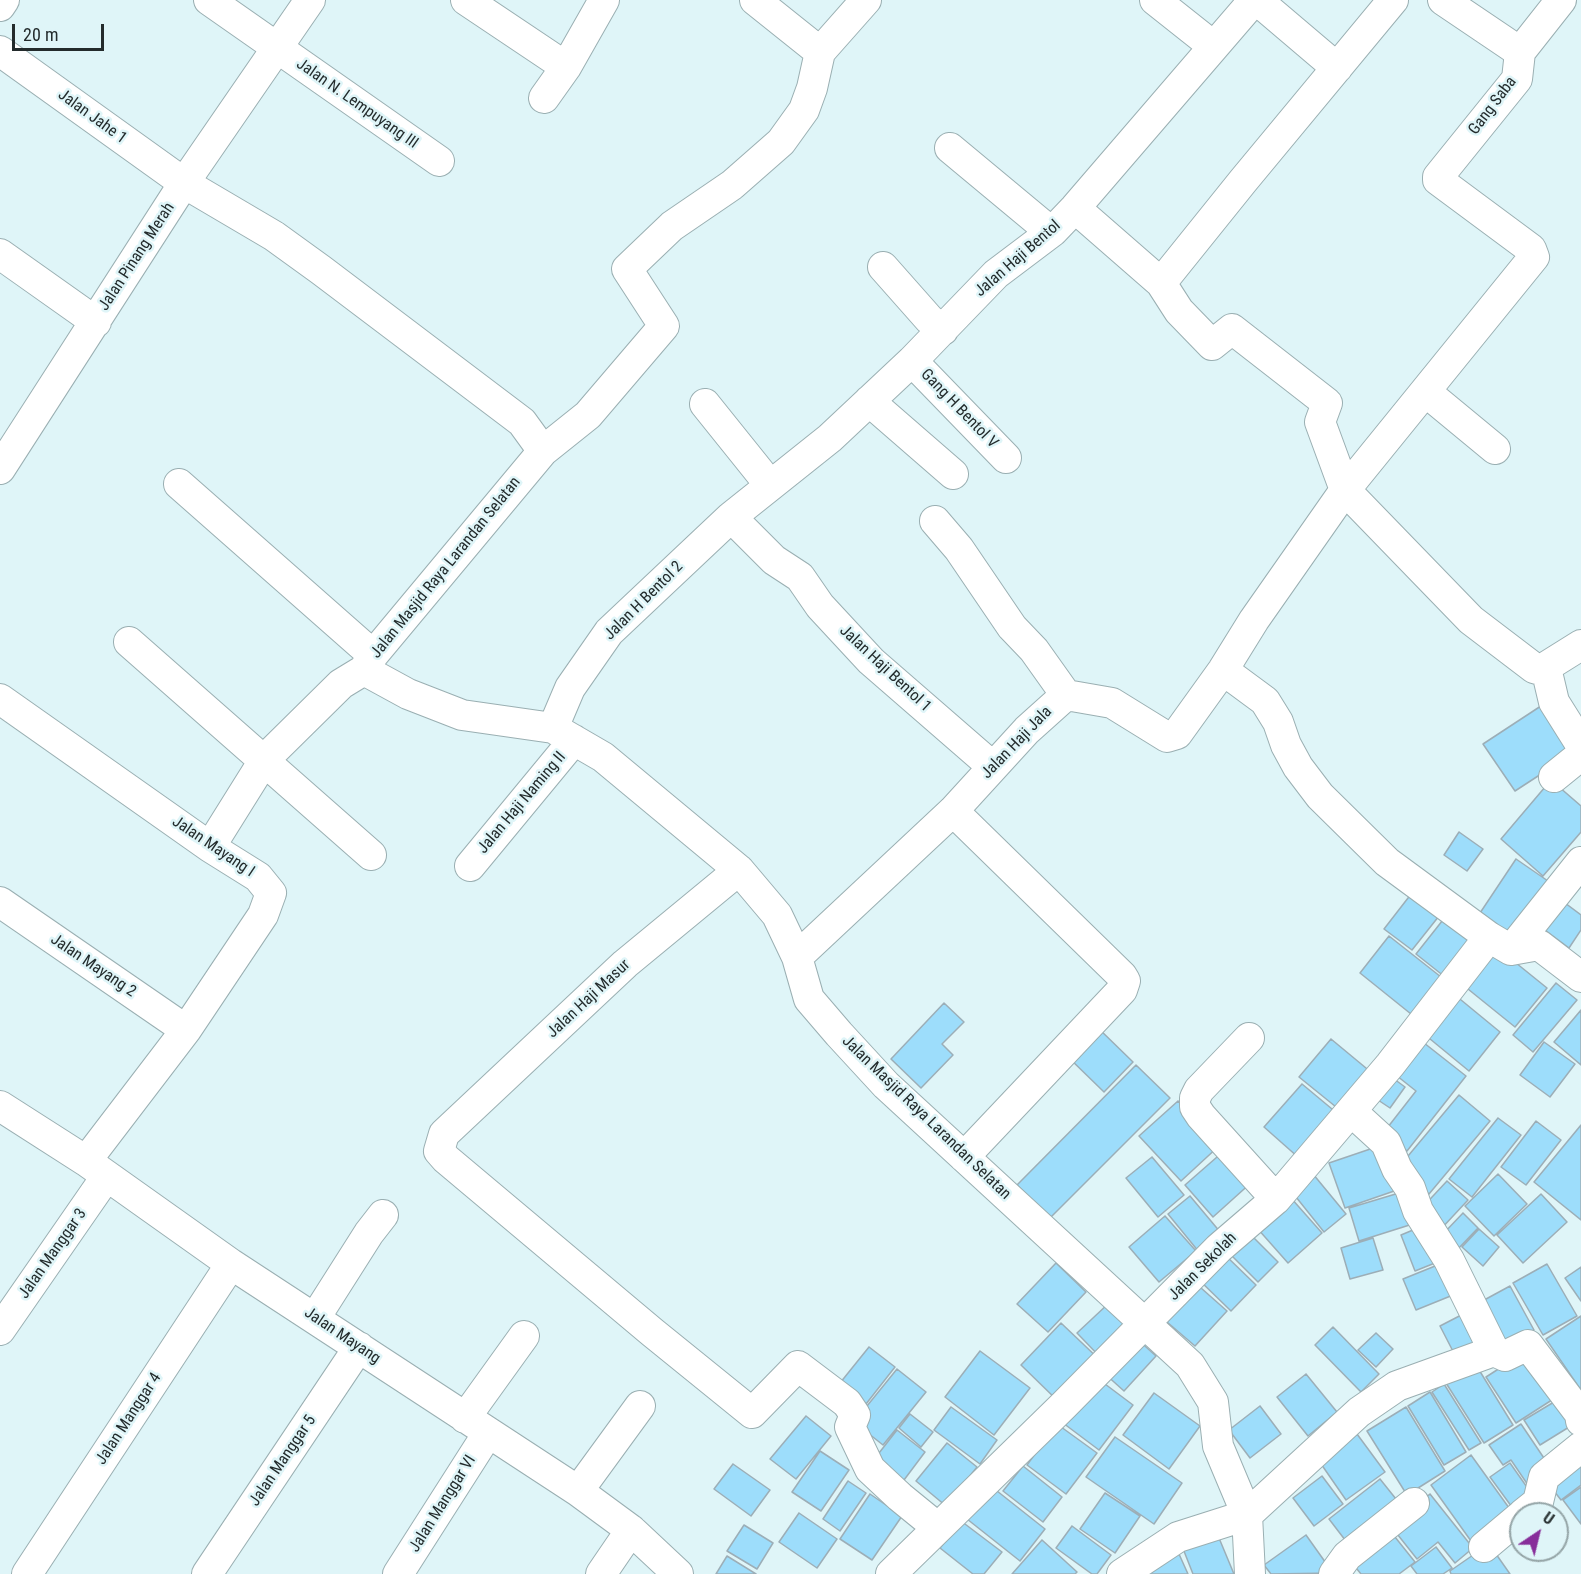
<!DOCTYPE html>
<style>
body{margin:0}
#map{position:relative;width:1581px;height:1574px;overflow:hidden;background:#dff5f8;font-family:"Roboto Condensed",sans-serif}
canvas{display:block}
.north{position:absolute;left:1509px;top:1502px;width:60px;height:60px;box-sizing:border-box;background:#dff5f8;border:2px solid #94a4a6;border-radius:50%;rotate:35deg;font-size:16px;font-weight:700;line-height:24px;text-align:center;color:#232b2c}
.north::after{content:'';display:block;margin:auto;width:21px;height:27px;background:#872e9a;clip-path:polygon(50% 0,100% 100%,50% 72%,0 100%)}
.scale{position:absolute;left:12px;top:24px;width:92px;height:27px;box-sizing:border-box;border:3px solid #232b2c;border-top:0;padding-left:8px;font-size:18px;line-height:21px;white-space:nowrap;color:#232b2c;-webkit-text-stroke:4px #dff5f8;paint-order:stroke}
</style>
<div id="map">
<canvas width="1581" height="1574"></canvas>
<div class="north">U</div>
<div class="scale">20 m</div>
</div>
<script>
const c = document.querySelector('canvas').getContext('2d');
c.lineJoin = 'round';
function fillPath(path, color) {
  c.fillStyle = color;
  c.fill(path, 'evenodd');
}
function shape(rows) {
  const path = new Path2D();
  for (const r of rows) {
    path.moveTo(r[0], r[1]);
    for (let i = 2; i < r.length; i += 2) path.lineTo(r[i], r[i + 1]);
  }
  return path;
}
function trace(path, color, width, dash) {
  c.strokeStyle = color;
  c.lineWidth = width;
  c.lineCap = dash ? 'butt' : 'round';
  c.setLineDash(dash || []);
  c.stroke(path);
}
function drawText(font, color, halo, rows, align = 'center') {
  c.font = font + ' "Roboto Condensed",sans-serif';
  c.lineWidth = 5;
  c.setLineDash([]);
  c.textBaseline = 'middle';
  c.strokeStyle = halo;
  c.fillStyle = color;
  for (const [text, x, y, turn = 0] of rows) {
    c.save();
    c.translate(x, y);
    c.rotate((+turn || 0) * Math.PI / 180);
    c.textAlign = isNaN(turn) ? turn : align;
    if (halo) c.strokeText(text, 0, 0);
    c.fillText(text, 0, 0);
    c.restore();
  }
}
const building = shape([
 [1547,702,1578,750,1515,791,1483,744,1547,702],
 [1551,780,1581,806,1581,832,1543,876,1501,839,1551,780],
 [1459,832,1483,849,1467,871,1444,855,1459,832],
 [1516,859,1548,881,1508,941,1476,919,1516,859],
 [1415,889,1443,911,1412,950,1384,929,1415,889],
 [1557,897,1581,915,1581,930,1569,948,1537,924,1557,897],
 [1450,911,1479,933,1445,977,1416,954,1450,911],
 [1389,936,1441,977,1411,1014,1360,973,1389,936],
 [1495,946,1547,988,1515,1027,1463,985,1495,946],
 [1556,983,1577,1000,1533,1052,1513,1035,1556,983],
 [1455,995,1500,1032,1469,1071,1424,1034,1455,995],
 [944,1003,964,1022,942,1044,953,1055,921,1088,891,1059,944,1003],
 [1581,1010,1581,1065,1554,1042,1581,1010],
 [1095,1025,1133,1062,1104,1092,1066,1055,1095,1025],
 [1331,1039,1372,1073,1341,1111,1299,1077,1331,1039],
 [1419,1039,1466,1076,1407,1151,1384,1132,1416,1091,1392,1072,1419,1039],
 [1544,1042,1575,1064,1550,1097,1520,1075,1544,1042],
 [1136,1065,1170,1098,1050,1218,1017,1185,1136,1065],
 [1390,1076,1405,1087,1390,1108,1375,1098,1390,1076],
 [1302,1084,1338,1114,1299,1158,1264,1127,1302,1084],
 [1459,1095,1490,1121,1429,1194,1398,1168,1459,1095],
 [1178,1101,1220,1145,1181,1181,1139,1136,1178,1101],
 [1498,1118,1521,1135,1472,1197,1449,1179,1498,1118],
 [1536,1121,1561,1140,1526,1185,1501,1167,1536,1121],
 [1581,1125,1581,1220,1534,1182,1581,1125],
 [1385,1144,1400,1189,1345,1208,1329,1163,1385,1144],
 [1225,1150,1253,1181,1213,1217,1185,1185,1225,1150],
 [1152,1157,1184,1195,1158,1217,1126,1178,1152,1157],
 [1313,1174,1346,1214,1324,1232,1292,1192,1313,1174],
 [1498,1174,1527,1204,1494,1236,1465,1206,1498,1174],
 [1447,1181,1468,1200,1440,1230,1419,1211,1447,1181],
 [1409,1190,1419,1222,1359,1241,1349,1208,1409,1190],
 [1541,1194,1567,1222,1523,1263,1497,1235,1541,1194],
 [1190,1196,1221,1233,1199,1252,1168,1214,1190,1196],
 [1291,1198,1322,1233,1288,1263,1257,1228,1291,1198],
 [1463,1213,1478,1228,1456,1251,1441,1236,1463,1213],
 [1165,1216,1196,1251,1159,1282,1129,1247,1165,1216],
 [1425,1225,1440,1261,1415,1271,1401,1235,1425,1225],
 [1479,1229,1499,1247,1483,1266,1462,1247,1479,1229],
 [1249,1233,1278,1262,1258,1282,1229,1253,1249,1233],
 [1373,1238,1383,1270,1350,1279,1341,1248,1373,1238],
 [1222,1252,1256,1285,1231,1311,1197,1278,1222,1252],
 [1445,1262,1458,1293,1416,1310,1403,1279,1445,1262],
 [1056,1263,1086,1292,1048,1332,1017,1304,1056,1263],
 [1547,1264,1577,1316,1543,1335,1513,1283,1547,1264],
 [1581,1267,1581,1301,1565,1278,1581,1267],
 [1192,1280,1227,1311,1195,1346,1160,1316,1192,1280],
 [1510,1286,1534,1330,1499,1349,1475,1305,1510,1286],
 [1109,1303,1134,1330,1103,1360,1077,1333,1109,1303],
 [1469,1311,1487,1346,1458,1361,1440,1326,1469,1311],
 [1581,1316,1581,1390,1546,1339,1581,1316],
 [1061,1323,1102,1362,1061,1404,1021,1365,1061,1323],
 [1333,1327,1379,1374,1361,1392,1315,1345,1333,1327],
 [1376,1333,1393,1349,1376,1367,1358,1350,1376,1333],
 [1136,1338,1156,1356,1124,1391,1104,1373,1136,1338],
 [869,1347,895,1367,866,1404,840,1383,869,1347],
 [980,1351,1030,1388,994,1435,945,1397,980,1351],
 [1525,1352,1555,1398,1516,1423,1486,1377,1525,1352],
 [1476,1365,1513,1425,1484,1443,1446,1383,1476,1365],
 [897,1369,926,1392,883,1445,854,1422,897,1369],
 [1306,1374,1337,1412,1308,1436,1277,1397,1306,1374],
 [1097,1378,1133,1405,1099,1450,1063,1423,1097,1378],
 [1444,1384,1481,1443,1469,1450,1432,1392,1444,1384],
 [1430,1392,1466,1452,1444,1465,1408,1406,1430,1392],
 [1154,1393,1200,1426,1169,1469,1123,1435,1154,1393],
 [1559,1399,1574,1424,1540,1445,1524,1420,1559,1399],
 [1260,1406,1281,1434,1250,1458,1229,1430,1260,1406],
 [951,1407,997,1440,980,1464,934,1430,951,1407],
 [1406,1407,1445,1471,1407,1495,1367,1431,1406,1407],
 [910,1414,933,1432,921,1447,899,1428,910,1414],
 [806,1416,831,1436,796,1479,770,1459,806,1416],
 [1057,1424,1097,1453,1066,1494,1027,1465,1057,1424],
 [1521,1424,1552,1470,1528,1485,1511,1460,1503,1465,1489,1445,1521,1424],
 [897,1430,925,1452,901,1484,872,1462,897,1430],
 [1357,1434,1385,1472,1346,1500,1319,1461,1357,1434],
 [1115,1437,1182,1483,1154,1524,1086,1477,1115,1437],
 [947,1443,977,1467,946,1506,916,1481,947,1443],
 [820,1451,849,1470,821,1511,792,1492,820,1451],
 [1581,1451,1581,1485,1561,1500,1544,1478,1581,1451],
 [1471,1455,1517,1519,1476,1548,1431,1485,1471,1455],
 [1510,1463,1536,1500,1517,1514,1490,1477,1510,1463],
 [733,1464,770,1490,751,1516,714,1489,733,1464],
 [1023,1466,1062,1497,1043,1522,1003,1491,1023,1466],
 [1322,1476,1343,1504,1314,1526,1293,1498,1322,1476],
 [1380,1479,1404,1509,1352,1549,1329,1519,1380,1479],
 [848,1481,866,1493,840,1531,823,1519,848,1481],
 [992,1487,1045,1529,1020,1561,967,1519,992,1487],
 [1581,1487,1581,1524,1563,1500,1581,1487],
 [1105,1493,1140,1516,1115,1553,1080,1529,1105,1493],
 [870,1494,902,1516,872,1560,840,1539,870,1494],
 [1430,1494,1473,1548,1455,1563,1438,1542,1417,1559,1390,1525,1430,1494],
 [799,1513,837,1539,817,1568,779,1542,799,1513],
 [961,1521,1002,1552,984,1574,973,1574,940,1548,961,1521],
 [744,1525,773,1543,757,1569,727,1551,744,1525],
 [1072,1526,1111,1555,1097,1574,1092,1574,1056,1548,1072,1526],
 [1214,1526,1234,1574,1193,1574,1180,1541,1214,1526],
 [1387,1527,1415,1562,1399,1574,1361,1574,1348,1558,1387,1527],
 [1306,1535,1333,1573,1271,1574,1264,1565,1306,1535],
 [1042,1540,1077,1572,1075,1574,1012,1574,1042,1540],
 [1489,1544,1510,1574,1451,1574,1450,1571,1489,1544],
 [1436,1547,1452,1568,1443,1574,1417,1574,1411,1566,1436,1547],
 [1179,1554,1188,1574,1138,1574,1179,1554],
 [727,1556,756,1574,716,1574,727,1556]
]);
fillPath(building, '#9dddfb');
trace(building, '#9caeb7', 1.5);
const street = shape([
 [209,0,439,161],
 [466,0,566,67],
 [755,0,820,52],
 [1155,0,1213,46],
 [1257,0,1337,68],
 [1443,0,1520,52],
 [0,6,4,0],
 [0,51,184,183,274,236,321,270,522,422,543,451],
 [544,98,566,67,604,0],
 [950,148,1051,232],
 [1075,208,1161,283,1179,311,1212,345,1232,329,1327,403,1320,422,1345,490,1471,620,1534,668,1541,670,1581,645],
 [0,254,96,322],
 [883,267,929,319,943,330],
 [1161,283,1243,181,1393,0],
 [912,361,1006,458],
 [1426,392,1495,449],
 [869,401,953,474],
 [705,404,770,485],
 [0,469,184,183,310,0],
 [179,484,373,655],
 [731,517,774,560,800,577,820,606,871,661,993,767],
 [935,521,959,549,1012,627,1034,650,1066,695],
 [129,642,371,855],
 [1546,668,1554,702,1581,745],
 [364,670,408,694,462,715,553,728,603,757,739,870,777,915,797,957,809,999,839,1034,886,1085,1190,1365,1213,1402,1218,1446,1247,1515,1250,1574],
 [1223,670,1265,701,1278,722,1286,745,1298,767,1320,796,1387,862,1489,937,1511,950,1539,945,1581,977],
 [0,699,210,847,258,877,271,893,263,915,186,1030,86,1161],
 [553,728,570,688,609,632,731,517,830,438,912,361,996,274,1053,231,1075,208,1254,0],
 [1554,777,1580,756,1581,749],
 [953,811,1122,976,1125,981,1122,990,964,1157],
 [210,847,265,759,341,684,364,670,373,655,543,451,588,415,664,326,627,269,672,226,732,185,781,142,804,110,812,88,820,52,866,0],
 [470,866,574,740],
 [739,870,625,964,444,1134,439,1151,446,1159,652,1332,752,1413,798,1366,847,1403,855,1415,850,1427,870,1469,900,1497,938,1528],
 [0,902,186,1030],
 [1511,950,1581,862],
 [797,957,953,811,1027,730,1066,695,1112,703,1167,737,1177,734,1223,670,1254,620,1345,490,1534,257,1531,249,1438,180,1438,177,1517,79,1520,52,1561,0],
 [1249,1038,1199,1090,1195,1098,1195,1107,1201,1116,1276,1199],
 [0,1106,86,1161,231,1264,578,1491,631,1530,678,1574],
 [1351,1111,1386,1143,1397,1169,1410,1188,1418,1211,1449,1260,1494,1351],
 [315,1318,369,1233,383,1215],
 [0,1330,106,1177],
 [465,1418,524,1336],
 [578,1491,640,1406],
 [1523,1514,1538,1502,1544,1477,1581,1447],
 [1484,1547,1521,1516],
 [27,1574,231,1264],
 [207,1574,359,1347],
 [398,1574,488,1433],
 [601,1574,631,1530],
 [891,1574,1064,1405,1219,1248,1276,1199,1390,1065,1489,937],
 [1122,1574,1178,1537,1247,1515,1359,1412,1397,1386,1494,1351,1505,1356,1528,1345,1580,1414,1581,1421],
 [1334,1574,1347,1556,1414,1503]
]);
trace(street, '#9aafb2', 32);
trace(street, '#fff', 30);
drawText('16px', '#232b2c', '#dff5f8', [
 ["Jalan N. Lempuyang III",357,104,35],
 ["Gang Saba",1493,106,-53],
 ["Jalan Jahe 1",92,117,36],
 ["Jalan Pinang Merah",137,257,-57],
 ["Jalan Haji Bentol",1018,259,-41],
 ["Gang H Bentol V",959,409,46],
 ["Jalan Masjid Raya Larandan Selatan",446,568,-51],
 ["Jalan H Bentol 2",644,601,-45],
 ["Jalan Haji Bentol 1",885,669,43],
 ["Jalan Haji Jala",1017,743,-46],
 ["Jalan Haji Naming II",522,803,-50],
 ["Jalan Mayang I",213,847,34],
 ["Jalan Mayang 2",93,966,34],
 ["Jalan Haji Masur",589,999,-43],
 ["Jalan Masjid Raya Larandan Selatan",926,1118,44],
 ["Jalan Manggar 3",53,1254,-55],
 ["Jalan Sekolah",1203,1267,-45],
 ["Jalan Mayang",342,1336,34],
 ["Jalan Manggar 4",129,1419,-57],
 ["Jalan Manggar 5",283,1461,-56],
 ["Jalan Manggar VI",443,1504,-58]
]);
</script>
